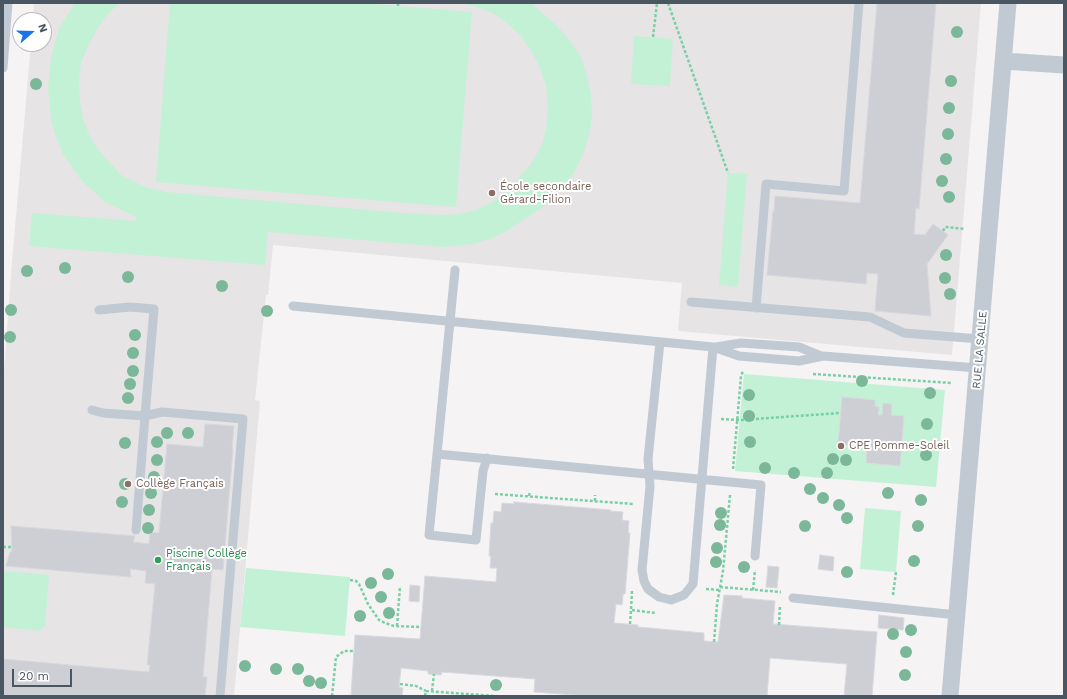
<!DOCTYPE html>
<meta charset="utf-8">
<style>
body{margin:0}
#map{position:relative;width:1067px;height:699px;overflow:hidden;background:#f5f3f3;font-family:"Work Sans",sans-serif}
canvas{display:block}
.frame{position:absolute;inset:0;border:4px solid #4a5661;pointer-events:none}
.north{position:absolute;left:12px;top:12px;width:40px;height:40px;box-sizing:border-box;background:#fff;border:1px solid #b7bbc0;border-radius:50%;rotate:70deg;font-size:11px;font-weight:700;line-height:16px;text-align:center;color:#4a5661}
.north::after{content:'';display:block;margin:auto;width:14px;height:18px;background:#1a73e8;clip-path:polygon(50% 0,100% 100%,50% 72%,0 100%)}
.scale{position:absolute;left:12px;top:669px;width:60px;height:18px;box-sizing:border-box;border:2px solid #4a5661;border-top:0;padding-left:5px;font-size:12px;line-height:14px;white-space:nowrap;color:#4a5661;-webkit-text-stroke:3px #fff;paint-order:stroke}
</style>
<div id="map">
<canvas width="1067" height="699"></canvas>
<div class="frame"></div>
<div class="north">N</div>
<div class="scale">20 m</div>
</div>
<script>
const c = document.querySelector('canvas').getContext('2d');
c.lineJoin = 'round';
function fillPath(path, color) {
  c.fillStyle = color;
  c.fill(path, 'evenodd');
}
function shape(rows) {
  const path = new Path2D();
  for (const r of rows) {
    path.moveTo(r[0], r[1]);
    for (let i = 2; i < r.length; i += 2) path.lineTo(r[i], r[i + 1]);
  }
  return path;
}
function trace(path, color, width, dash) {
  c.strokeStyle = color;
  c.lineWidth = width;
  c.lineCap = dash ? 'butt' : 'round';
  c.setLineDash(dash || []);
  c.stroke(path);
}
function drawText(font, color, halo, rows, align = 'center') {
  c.font = font + ' "Work Sans",sans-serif';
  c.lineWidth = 4;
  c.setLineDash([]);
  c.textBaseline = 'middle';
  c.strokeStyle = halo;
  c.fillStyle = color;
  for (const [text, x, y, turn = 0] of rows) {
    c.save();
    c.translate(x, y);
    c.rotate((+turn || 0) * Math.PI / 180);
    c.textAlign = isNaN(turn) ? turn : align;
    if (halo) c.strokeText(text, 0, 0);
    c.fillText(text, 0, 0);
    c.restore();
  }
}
fillPath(shape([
 [34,3,981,3,952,355,678,331,682,283,273,245,268,295,266,295,255,400,260,401,234,696,3,696,3,388,11,274,31,44,44,44,44,20,33,20]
]), '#e6e4e5');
fillPath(shape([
 [75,3,119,3,106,16,96,31,87,48,81,63,79,83,80,101,83,118,89,135,98,150,122,176,148,188,166,192,402,213,441,215,458,214,476,210,492,202,507,192,520,177,531,164,542,145,546,128,548,107,546,86,540,68,532,52,521,36,505,21,492,13,477,7,461,3,534,3,534,6,557,26,571,42,581,58,587,76,591,94,592,115,590,131,584,152,575,171,563,187,546,205,505,232,490,239,473,244,444,247,268,232,265,265,29,246,32,213,136,221,136,217,105,202,82,181,63,154,56,137,51,120,48,89,51,58,59,28],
 [170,3,362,3,472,12,456,207,156,182],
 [634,36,673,39,670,86,631,84],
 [728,173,747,174,738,287,719,285],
 [744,374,945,390,936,487,735,471],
 [842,397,875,400,875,406,879,407,878,415,882,415,883,403,892,404,891,415,904,416,900,466,866,463,867,447,838,445],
 [865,508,901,511,896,572,860,569],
 [246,568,350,577,345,636,240,627],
 [4,571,49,575,45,627,42,627,41,631,3,627]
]), '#c3f1d5');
const building = shape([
 [877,3,936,3,919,209,916,208,914,234,925,235,933,224,948,235,927,264,931,316,875,311,878,274,867,273,866,284,767,275,773,211,774,212,775,196,860,203,877,3],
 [842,397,875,400,875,406,879,407,878,415,882,415,883,403,892,404,891,415,904,416,900,466,866,463,867,447,838,445,842,397],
 [205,424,234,426,232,449,233,449,223,570,212,569,203,677,207,677,205,696,3,696,3,659,149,672,150,665,147,665,155,584,145,583,146,571,130,569,131,577,6,566,10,552,12,552,11,526,135,536,133,542,149,544,150,532,159,533,167,444,203,447,205,424],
 [514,502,611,510,610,511,623,512,622,520,629,521,628,533,630,533,625,594,623,594,622,605,616,604,614,623,638,625,638,627,704,633,704,641,718,642,724,595,742,596,742,598,775,601,773,624,877,632,872,696,844,696,847,664,770,658,767,696,588,696,534,692,535,679,442,672,441,675,428,674,428,671,401,668,399,687,403,688,402,696,351,696,355,635,420,639,425,576,496,582,497,568,490,568,491,556,489,556,491,523,493,523,494,511,501,512,502,503,514,504,514,502],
 [820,555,834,557,833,571,818,569,820,555],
 [768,566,779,567,777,588,766,587,768,566],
 [410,585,420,586,419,602,409,601,410,585],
 [879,615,904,618,903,630,878,628,879,615]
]);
fillPath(building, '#cdcfd5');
trace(building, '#d7d9de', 1);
trace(shape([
 [668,3,728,173],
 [398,6,398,3],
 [653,37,657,3],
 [943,231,945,227,965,229],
 [813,374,952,383],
 [721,419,740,420,840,413],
 [733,469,741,376,743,371],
 [495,494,634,504],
 [529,496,530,491],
 [595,501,595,495],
 [3,547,12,547],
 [350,580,356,581,359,584,368,604,379,620,385,623,394,626,421,627],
 [720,587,781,592],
 [706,589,720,590],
 [753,590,755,570],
 [632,591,631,610,656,613],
 [893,595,896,572],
 [630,624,631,610],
 [779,625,780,605],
 [397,626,400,586],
 [714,642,717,604,723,571,730,495],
 [400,684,416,686,426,691],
 [432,691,434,674],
 [332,696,336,657,344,651,354,651],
 [425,696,426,691,495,696]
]), '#7ad0a6', 2.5, [3, 2]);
trace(shape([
 [3,68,8,3],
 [455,270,437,454,761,485,755,556],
 [691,302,870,317,904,333,980,339],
 [293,306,713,347,739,356,799,361,823,356,978,368],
 [756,308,766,184,844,191,859,3],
 [660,342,648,459,650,486,642,570,644,581,648,589,659,597,671,600,684,595,693,584,713,347],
 [716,347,741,343,799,347,821,356],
 [92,410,103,413,145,416,154,309,130,307,99,310],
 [437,454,429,535,476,540,483,471,487,458],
 [136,530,145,416,162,412,243,419,220,696],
 [793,598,957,615]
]), '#c1cad2', 9);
trace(shape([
 [1003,61,1064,65],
 [950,696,1008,3]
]), '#c1cad2', 17);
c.fillStyle = '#7bb799';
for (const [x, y] of [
 [957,32],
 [951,81],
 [36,84],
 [949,108],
 [948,134],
 [946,159],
 [942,181],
 [949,197],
 [946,255],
 [65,268],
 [27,271],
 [128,277],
 [945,278],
 [222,286],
 [950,294],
 [11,310],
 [267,311],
 [135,335],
 [10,337],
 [133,353],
 [133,371],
 [862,381],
 [130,384],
 [930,393],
 [749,395],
 [128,398],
 [749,416],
 [927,424],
 [167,433],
 [188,433],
 [157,442],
 [750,442],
 [125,443],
 [926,455],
 [833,459],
 [157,460],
 [846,460],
 [765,468],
 [794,473],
 [827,473],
 [154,477],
 [125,484],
 [810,489],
 [151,493],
 [888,493],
 [823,498],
 [921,500],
 [122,502],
 [839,505],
 [149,510],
 [721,513],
 [847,518],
 [720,525],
 [805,526],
 [918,526],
 [148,528],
 [717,548],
 [914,561],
 [716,562],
 [744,567],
 [847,572],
 [388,574],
 [371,583],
 [381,597],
 [389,613],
 [360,616],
 [911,630],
 [893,634],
 [906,652],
 [245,666],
 [276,669],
 [298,669],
 [905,675],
 [309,681],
 [321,683],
 [496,685]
]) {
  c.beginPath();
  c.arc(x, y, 6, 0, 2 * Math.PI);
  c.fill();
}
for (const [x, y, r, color] of [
 [492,193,4,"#8d6e63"],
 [841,446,4,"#8d6e63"],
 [128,484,4,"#8d6e63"],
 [158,560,4,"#2e9e5b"]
]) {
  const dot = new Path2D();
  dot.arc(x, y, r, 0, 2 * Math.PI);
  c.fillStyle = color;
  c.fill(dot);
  trace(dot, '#fff', 1.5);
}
drawText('11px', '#785e54', '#fff', [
 ["École secondaire",500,187],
 ["Gérard-Filion",500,200],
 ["CPE Pomme-Soleil",849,446],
 ["Collège Français",136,484]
], 'left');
drawText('11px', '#4a5661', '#fff', [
 ["RUE LA SALLE",980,350,-85]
]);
drawText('11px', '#27864d', '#fff', [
 ["Piscine Collège",166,554],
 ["Français",166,567]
], 'left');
</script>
